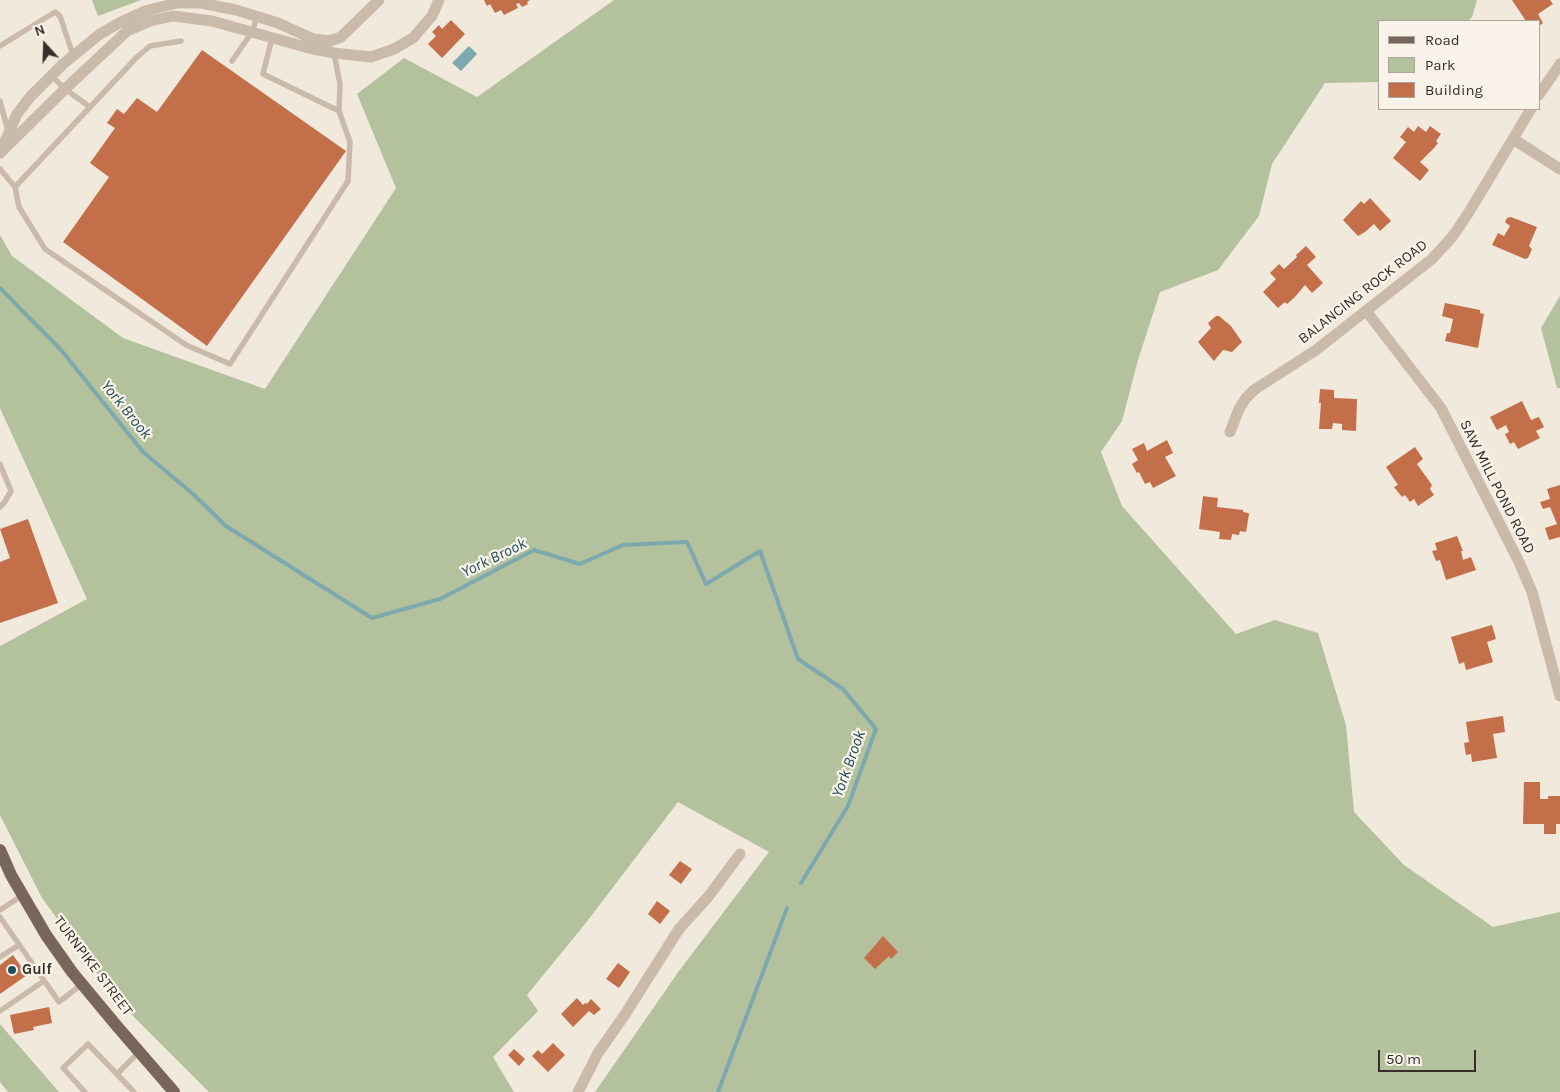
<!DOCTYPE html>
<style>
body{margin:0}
#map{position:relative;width:1560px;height:1092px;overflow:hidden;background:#f2e9dd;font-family:Karla,sans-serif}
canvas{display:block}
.legend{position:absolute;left:1378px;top:20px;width:162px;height:90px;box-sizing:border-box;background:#f9f3ea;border:1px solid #aba49d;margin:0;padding:6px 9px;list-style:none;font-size:15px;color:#372e29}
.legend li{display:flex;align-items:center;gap:10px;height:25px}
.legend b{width:25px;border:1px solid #aba49d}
.north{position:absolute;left:20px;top:20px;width:50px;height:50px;-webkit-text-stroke:4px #f9f3ea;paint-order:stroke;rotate:340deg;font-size:14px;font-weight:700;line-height:20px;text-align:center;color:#372e29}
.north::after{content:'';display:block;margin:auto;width:18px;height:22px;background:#372e29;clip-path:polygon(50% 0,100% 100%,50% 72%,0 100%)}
.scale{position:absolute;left:1378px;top:1050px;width:98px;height:22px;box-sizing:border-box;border:2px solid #372e29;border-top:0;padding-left:6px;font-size:15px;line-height:18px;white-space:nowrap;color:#372e29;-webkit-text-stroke:4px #f9f3ea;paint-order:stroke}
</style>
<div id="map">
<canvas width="1560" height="1092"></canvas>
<ul class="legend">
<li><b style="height:6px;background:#79665a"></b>Road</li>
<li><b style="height:14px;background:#b3c19d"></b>Park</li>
<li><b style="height:14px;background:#c36f4a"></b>Building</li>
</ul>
<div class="north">N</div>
<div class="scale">50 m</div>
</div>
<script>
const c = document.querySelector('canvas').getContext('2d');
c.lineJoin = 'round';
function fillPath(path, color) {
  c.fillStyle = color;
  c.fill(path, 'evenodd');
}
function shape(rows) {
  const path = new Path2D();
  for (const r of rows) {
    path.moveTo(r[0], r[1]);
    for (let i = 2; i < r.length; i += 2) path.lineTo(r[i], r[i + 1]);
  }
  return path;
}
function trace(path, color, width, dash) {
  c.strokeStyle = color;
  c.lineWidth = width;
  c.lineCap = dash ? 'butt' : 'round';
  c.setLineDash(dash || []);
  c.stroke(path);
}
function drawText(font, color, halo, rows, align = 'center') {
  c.font = font + ' Karla,sans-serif';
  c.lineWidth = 4.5;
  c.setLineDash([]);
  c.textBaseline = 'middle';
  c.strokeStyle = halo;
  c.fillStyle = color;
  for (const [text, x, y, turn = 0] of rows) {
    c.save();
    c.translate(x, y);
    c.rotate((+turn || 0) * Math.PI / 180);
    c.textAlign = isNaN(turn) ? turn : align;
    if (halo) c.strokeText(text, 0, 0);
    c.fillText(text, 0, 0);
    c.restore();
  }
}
fillPath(shape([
 [92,0,141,0,98,16],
 [614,0,1477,0,1472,17,1468,21,1379,21,1379,82,1325,83,1272,164,1259,216,1218,270,1160,292,1138,360,1122,421,1101,452,1122,506,1236,634,1275,620,1318,633,1346,725,1354,812,1404,865,1493,927,1560,912,1560,1092,595,1092,679,971,769,852,678,802,585,924,527,995,538,1011,493,1057,514,1092,209,1092,115,998,42,898,0,815,0,646,87,599,0,408,0,235,12,256,123,338,265,389,396,188,357,94,404,58,477,97],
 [1560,296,1560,388,1557,388,1541,328],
 [0,1024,59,1092,8,1092,0,1082]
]), '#b3c19d');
fillPath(shape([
 [469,46,477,54,461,71,452,63]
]), '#7da9ae');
trace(shape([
 [0,288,62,351,143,452,193,494,226,526,372,618,440,599,534,550,580,564,623,545,687,542,706,584,760,551,798,659,843,689,876,729,848,806,801,883],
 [718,1092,787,908]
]), '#7da9ae', 4);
fillPath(shape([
 [484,0,530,0,527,2,528,4,522,7,519,3,516,4,518,8,504,15,501,10,495,13,490,4,487,6],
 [1512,0,1550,0,1553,4,1538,14,1543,23,1539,26,1539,21,1526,21],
 [451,20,465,34,442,58,428,44,436,36,432,32,439,25,442,29],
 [202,50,346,151,207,346,63,242,109,177,90,163,115,128,107,123,117,109,124,114,137,98,157,112],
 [1418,126,1426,132,1430,126,1441,134,1436,141,1438,143,1434,148,1420,162,1429,170,1420,181,1393,158,1406,142,1400,137,1408,127,1414,132],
 [1370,198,1391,221,1380,231,1374,224,1365,232,1358,236,1343,220,1361,201,1364,204],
 [1511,217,1537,227,1529,246,1532,249,1528,258,1525,259,1492,245,1498,233,1504,236,1510,226,1505,222,1507,218],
 [1306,246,1316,257,1307,265,1323,283,1312,293,1305,285,1295,297,1287,304,1285,302,1278,308,1263,292,1276,279,1270,273,1279,264,1284,269,1297,257,1296,255],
 [1445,303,1480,310,1480,313,1484,314,1478,348,1445,341,1447,333,1450,333,1453,319,1442,316],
 [1216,316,1219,316,1231,326,1242,342,1232,352,1223,350,1214,361,1198,342,1211,328,1208,323],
 [1320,389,1334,390,1334,398,1357,399,1356,431,1342,430,1342,424,1333,423,1332,429,1319,429,1321,403,1319,403],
 [1522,401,1531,420,1539,417,1544,427,1536,431,1540,438,1518,449,1514,442,1510,444,1505,434,1509,432,1506,425,1497,430,1490,417],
 [1167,440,1173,453,1165,457,1176,476,1153,488,1150,482,1145,484,1139,472,1137,473,1132,464,1138,460,1132,449,1144,443,1147,451],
 [1415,447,1423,459,1417,464,1432,485,1430,489,1434,495,1418,506,1414,499,1410,502,1405,495,1402,497,1394,487,1398,485,1386,467],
 [1560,485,1560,537,1549,540,1545,528,1557,524,1550,507,1543,509,1540,502,1550,499,1547,489],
 [1203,496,1218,498,1217,507,1243,510,1243,512,1248,513,1249,514,1246,532,1240,531,1239,535,1232,534,1231,540,1219,539,1220,532,1199,529],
 [28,519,58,603,0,623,0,562,10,558,0,529],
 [1457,536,1463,551,1461,551,1463,560,1471,557,1476,570,1446,580,1440,560,1436,561,1432,551,1437,550,1435,543],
 [1492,625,1496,639,1487,642,1493,662,1466,670,1464,662,1459,664,1451,637],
 [1503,716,1505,732,1493,734,1497,758,1472,762,1471,754,1466,755,1464,743,1469,742,1466,722],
 [1524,782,1540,782,1540,799,1548,799,1548,796,1560,796,1560,824,1556,824,1556,834,1544,834,1544,824,1523,824],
 [680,861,692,869,681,884,669,875],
 [657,901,670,911,660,924,648,914],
 [883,936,898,952,891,959,889,956,875,969,864,958],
 [13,955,27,975,0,994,0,965],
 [618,963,630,972,619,988,606,979],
 [577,998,583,1005,585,1003,587,1004,591,999,601,1009,594,1015,589,1011,573,1027,561,1014],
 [49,1007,52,1023,33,1027,34,1030,14,1034,10,1015],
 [553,1043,565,1055,548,1072,532,1056,538,1050,542,1054],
 [514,1049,525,1059,519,1066,508,1055]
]), '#c36f4a');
trace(shape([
 [272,38,263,74,339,111,340,84,334,53],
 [0,46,55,12,60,16,73,55],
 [232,61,252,32,257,17],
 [51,75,65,89,90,107],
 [0,101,8,131],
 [0,169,15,187,137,57,150,46,181,41],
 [15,187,19,207,45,249,186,345,230,364,348,181,350,142,339,111],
 [0,464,11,491,4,503,0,507],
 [0,910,23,895],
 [0,917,59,1002,82,984],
 [0,957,19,945],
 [0,1011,44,981],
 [117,1074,139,1052],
 [85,1092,63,1068,88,1044,134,1092]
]), '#cabaa9', 5.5);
trace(shape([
 [1539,95,1560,64],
 [1513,139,1560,169],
 [3,146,17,114,30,97,63,64,100,34,119,23,145,11,177,3,201,3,236,10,278,23,313,39,330,41,341,37,379,0],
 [0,153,65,89,127,31,150,21,173,16,212,21,309,48,334,53,371,57,394,49,413,38,432,16,439,0],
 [1367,312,1441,408,1519,562,1532,592,1560,696],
 [1230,432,1239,409,1246,398,1254,390,1316,350,1432,259,1453,236,1469,212,1531,109],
 [578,1092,598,1053,624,1016,679,929,708,897,740,854]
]), '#cabaa9', 11);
trace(shape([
 [0,850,11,875,46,935,72,972,116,1025,174,1092]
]), '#79665a', 12);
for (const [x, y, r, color] of [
 [12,970,5,"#1f5158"]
]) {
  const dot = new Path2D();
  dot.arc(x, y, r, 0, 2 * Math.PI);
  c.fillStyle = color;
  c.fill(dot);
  trace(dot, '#f9f3ea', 2);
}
drawText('15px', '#372e29', '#f9f3ea', [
 ["BALANCING ROCK ROAD",1363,292,-38],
 ["SAW MILL POND ROAD",1497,487,63],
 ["TURNPIKE STREET",93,966,53]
]);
drawText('bold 15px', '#372e29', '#f9f3ea', [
 ["Gulf",22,970]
], 'left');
drawText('italic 16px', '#1f5158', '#f9f3ea', [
 ["York Brook",126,410,51],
 ["York Brook",494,558,-26],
 ["York Brook",849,764,-70]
]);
</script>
